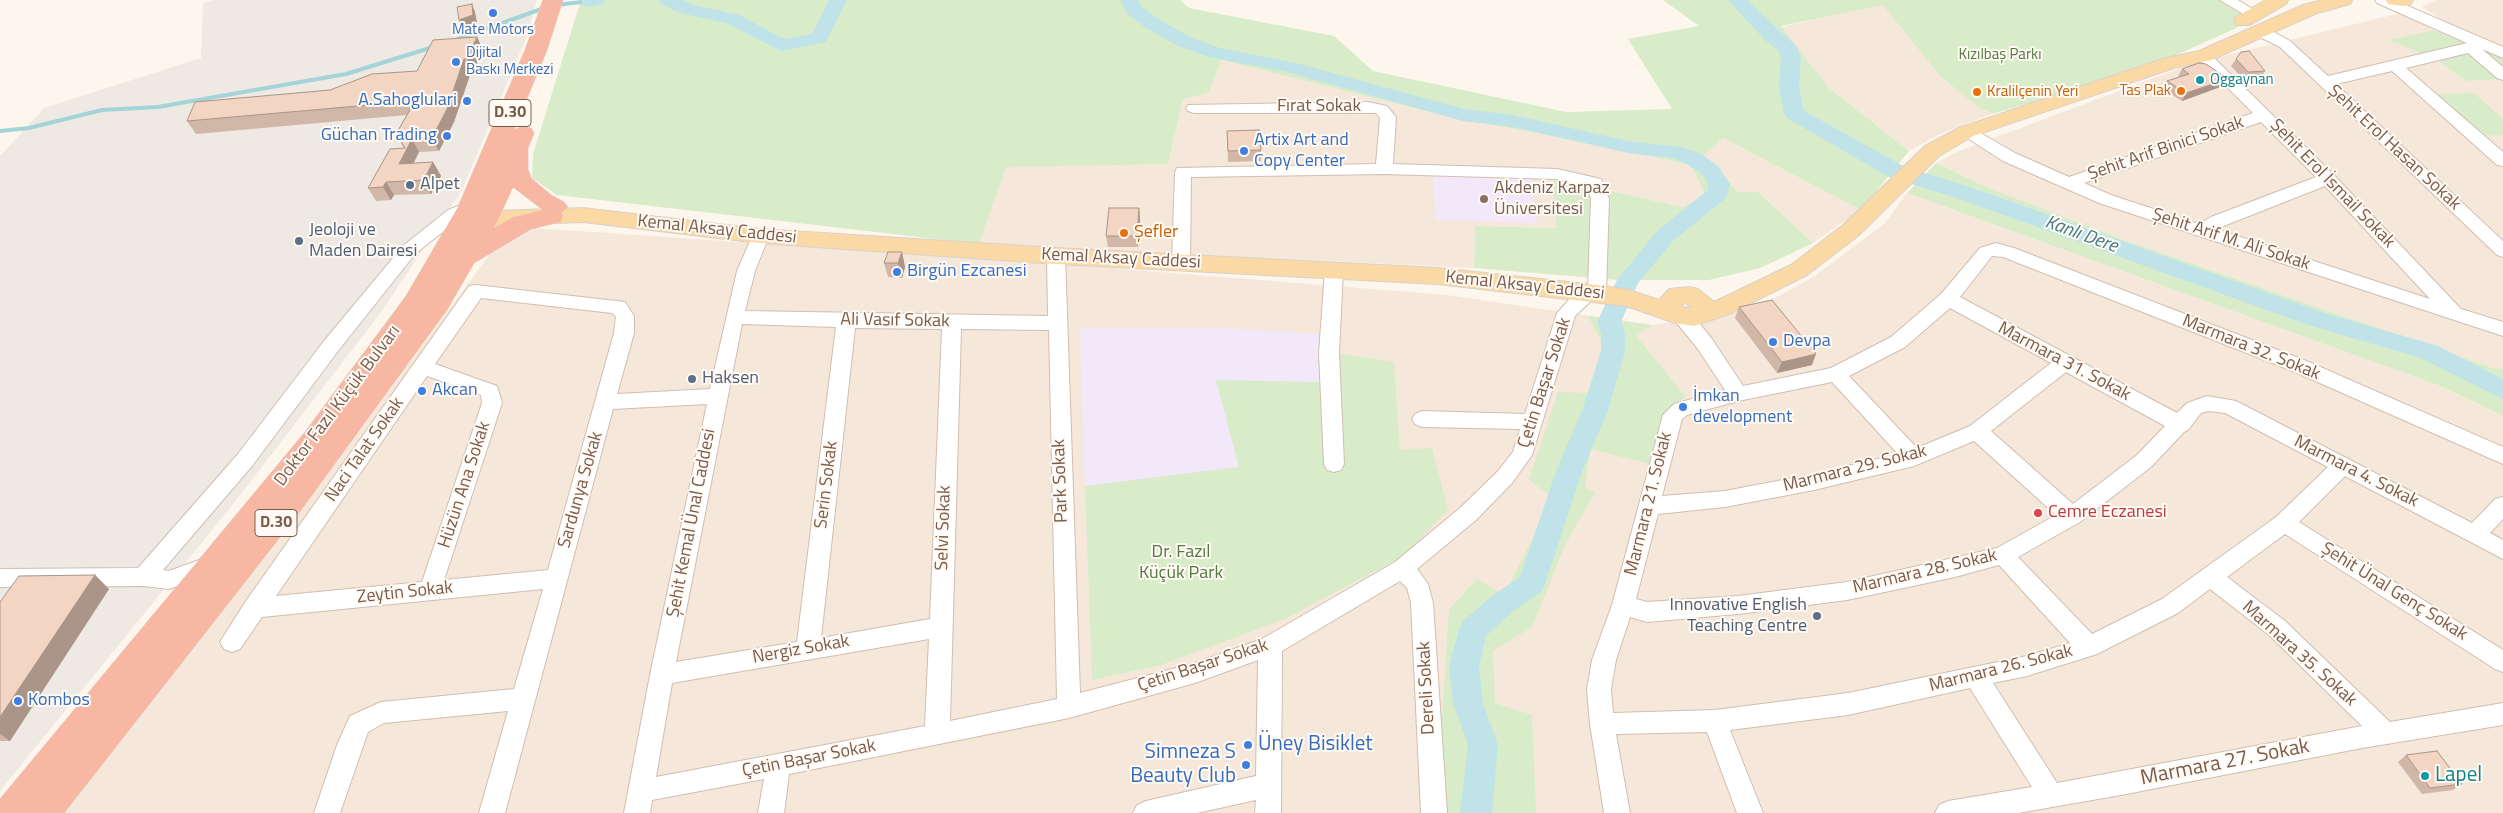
<!DOCTYPE html>
<meta charset="utf-8">
<style>
body{margin:0}
canvas{display:block;background:#fdf6ec}
</style>
<canvas width="2503" height="813"></canvas>
<script>
const c = document.querySelector('canvas').getContext('2d');
c.lineJoin = 'round';
function fillPath(path, color) {
  c.fillStyle = color;
  c.fill(path, 'evenodd');
}
function shape(rows) {
  const path = new Path2D();
  for (const r of rows) {
    path.moveTo(r[0], r[1]);
    for (let i = 2; i < r.length; i += 2) path.lineTo(r[i], r[i + 1]);
  }
  return path;
}
function trace(path, color, width, dash) {
  c.strokeStyle = color;
  c.lineWidth = width;
  c.lineCap = dash ? 'butt' : 'round';
  c.setLineDash(dash || []);
  c.stroke(path);
}
function drawText(font, color, halo, rows, align = 'center') {
  c.font = font + ' "Titillium Web",sans-serif';
  c.lineWidth = 4;
  c.setLineDash([]);
  c.textBaseline = 'middle';
  c.strokeStyle = halo;
  c.fillStyle = color;
  for (const [text, x, y, turn = 0] of rows) {
    c.save();
    c.translate(x, y);
    c.rotate((+turn || 0) * Math.PI / 180);
    c.textAlign = isNaN(turn) ? turn : align;
    if (halo) c.strokeText(text, 0, 0);
    c.fillText(text, 0, 0);
    c.restore();
  }
}
fillPath(shape([
 [2436,0,2503,0,2503,58,2422,7],
 [1883,4,1939,75,1992,114,1938,135,1909,151,1828,87,1781,27],
 [2401,13,2433,30,2390,40,2437,60,2466,81,2503,79,2503,369,2493,368,2127,241,1984,186,1936,163,1959,151,2194,63],
 [1221,60,1442,115,1577,141,1691,165,1706,196,1682,207,1553,178,1556,228,1475,226,1474,268,979,244,1005,167,1168,163,1183,99,1209,93],
 [1723,138,1861,210,1813,243,1758,192,1738,192,1703,156],
 [1907,193,2443,387,2503,416,2503,813,61,813,281,538,498,243,534,228,1035,262,1447,295,1652,325,1755,309,1815,276,1885,223]
]), '#f5e8da');
fillPath(shape([
 [215,0,537,0,527,36,462,190,382,311,234,503,0,791,0,156,44,108,201,58,203,3]
]), '#efe9e4');
fillPath(shape([
 [1433,176,1531,178,1537,223,1436,220],
 [1080,328,1220,328,1324,334,1321,382,1239,467,1085,486]
]), '#f3e8fa');
fillPath(shape([
 [581,0,1180,0,1189,8,1334,36,1373,71,1566,112,1672,109,1628,39,1699,26,1663,0,2223,0,2245,16,2244,23,2234,29,2165,60,2088,86,1992,114,1976,105,1939,75,1883,5,1781,26,1828,87,1909,151,1861,210,1723,138,1703,156,1738,192,1758,192,1813,243,1760,268,1709,280,1619,280,1474,268,1475,226,1556,228,1553,178,1682,207,1706,196,1691,165,1577,141,1442,115,1221,60,1209,93,1183,99,1168,164,1006,167,979,244,557,195,532,178,533,154],
 [2433,30,2503,58,2503,79,2466,81,2437,60,2389,40],
 [2474,93,2503,119,2503,135,2478,136,2437,94],
 [1936,163,1984,186,2127,241,2493,368,2503,369,2503,416,2443,387,1907,193],
 [1588,316,1652,325,1636,336,1686,397,1666,411,1650,464,1590,449,1585,488,1595,492,1565,545,1532,627,1493,651,1495,703,1532,715,1536,813,1447,813,1441,734,1449,610,1477,579,1504,595,1553,498,1529,480,1558,392,1592,393,1604,346],
 [1323,351,1394,362,1400,450,1432,448,1448,509,1405,555,1285,619,1161,665,1092,680,1085,486,1239,467,1216,380,1321,382]
]), '#d8ecc9');
trace(shape([
 [556,5,590,1],
 [455,40,544,8],
 [0,131,29,128,102,110,158,107,346,74,433,47]
]), '#a5d3da', 4);
fillPath(shape([
 [581,0,605,0,603,4,590,7,583,5,581,0],
 [659,0,683,0,693,5,739,15,784,39,812,34,829,0,847,0,826,42,781,51,726,23,680,13,661,4,659,0],
 [1120,0,1138,0,1142,7,1160,20,1192,38,1220,48,1296,63,1464,109,1513,115,1628,141,1682,147,1701,154,1718,166,1730,184,1726,198,1673,241,1638,283,1621,322,1625,333,1625,351,1608,411,1583,469,1545,584,1541,592,1512,612,1486,636,1479,666,1483,703,1498,745,1492,813,1460,813,1468,745,1453,703,1449,666,1459,630,1463,621,1492,596,1520,577,1557,469,1582,411,1601,351,1601,333,1597,322,1617,280,1657,231,1708,190,1708,184,1703,175,1687,164,1672,158,1628,153,1513,127,1463,121,1287,72,1209,57,1178,46,1146,28,1128,14,1120,0],
 [1728,0,1747,0,1797,47,1801,57,1799,87,1804,111,1905,167,1973,188,2324,313,2438,346,2503,379,2503,399,2421,358,2308,325,1957,198,1889,177,1787,118,1784,114,1779,87,1781,57,1778,50,1765,40,1728,0]
]), '#bfe3e8');
const minor = shape([
 [2220,0,2238,0,2262,15,2255,19,2250,18,2220,0],
 [2375,0,2394,0,2503,47,2503,58,2482,49,2503,67,2503,80,2497,78,2468,53,2406,68,2503,152,2503,166,2497,165,2392,71,2336,84,2503,241,2503,257,2497,255,2280,47,2264,39,2250,35,2247,32,2255,27,2274,32,2290,41,2328,76,2467,43,2377,3,2375,0],
 [2204,51,2209,53,2334,175,2461,309,2503,322,2503,336,2099,203,2003,161,1958,132,1960,128,1966,127,1972,128,2015,153,2069,177,2253,113,2196,56,2204,51],
 [2261,122,2316,177,2211,217,2199,224,2111,195,2084,183,2261,122],
 [2325,186,2430,299,2216,229,2325,186],
 [1368,102,1387,106,1396,117,1393,164,1557,169,1601,179,1609,199,1606,293,1604,298,1590,302,1575,316,1532,455,1512,483,1476,520,1417,569,1428,584,1433,603,1447,813,1421,813,1411,603,1407,588,1400,581,1282,651,1281,813,1255,813,1256,800,1197,813,1133,813,1137,805,1146,801,1256,776,1258,660,1195,683,1069,718,789,774,784,813,758,813,764,779,652,800,650,813,624,813,650,675,707,404,613,409,505,813,479,813,508,711,384,723,368,732,340,813,314,813,337,745,350,716,381,702,514,689,543,589,262,617,240,649,232,652,224,649,220,642,246,601,415,362,469,286,476,285,625,302,634,316,634,333,617,394,710,389,737,271,754,232,766,232,769,236,755,271,745,311,1048,316,1047,256,1050,252,1056,250,1062,252,1065,256,1080,693,1195,663,1262,639,1395,562,1460,508,1498,471,1513,452,1520,429,1422,427,1415,424,1412,419,1415,414,1422,411,1525,414,1557,313,1576,292,1588,289,1591,199,1588,187,1557,179,1384,174,1191,177,1190,263,1187,267,1181,269,1175,267,1172,263,1175,172,1177,168,1376,164,1380,118,1376,113,1194,113,1188,111,1186,108,1188,105,1368,102],
 [481,298,612,313,616,317,614,333,548,570,444,580,502,403,497,386,435,364,481,298],
 [742,324,836,327,797,642,676,662,742,324],
 [855,328,942,329,930,619,821,638,855,328],
 [961,329,1049,330,1057,699,950,721,961,329],
 [427,376,481,395,482,403,422,582,276,596,427,376],
 [929,639,925,726,656,777,672,683,929,639],
 [470,201,476,203,479,207,476,211,460,218,415,254,338,351,252,466,163,570,169,571,210,556,218,559,221,565,218,571,169,589,144,586,0,587,0,569,138,568,238,454,324,341,403,246,448,210,470,201],
 [1996,243,2014,248,2309,362,2503,447,2503,464,2295,372,2003,257,1992,256,1960,297,2177,413,2187,403,2207,396,2236,401,2472,523,2495,499,2503,497,2503,519,2490,533,2503,540,2503,559,2345,476,2299,522,2503,650,2503,672,2495,669,2285,534,2227,577,2285,621,2390,722,2503,703,2503,725,2362,748,2121,795,2018,813,1935,813,1939,805,1948,801,2032,787,1970,688,1848,715,1730,730,1763,813,1737,813,1707,732,1616,734,1630,813,1604,813,1590,724,1587,689,1592,660,1612,605,1663,415,1674,404,1725,390,1698,349,1676,322,1674,317,1676,312,1683,310,1690,312,1712,339,1743,386,1831,368,1891,337,1941,294,1980,248,1996,243],
 [1950,308,2051,363,1970,426,1917,448,1849,376,1905,347,1950,308],
 [2066,372,2165,426,2137,455,2073,504,1991,431,2066,372],
 [1832,382,1898,454,1814,474,1725,491,1662,496,1682,419,1687,415,1738,401,1832,382],
 [2208,411,2225,413,2328,467,2276,517,2162,599,2092,634,2018,557,2080,522,2151,467,2184,432,2188,430,2201,413,2208,411],
 [1974,441,2056,515,1997,548,1847,582,1738,596,1647,602,1636,599,1658,514,1725,507,1814,490,1914,466,1974,441],
 [1999,565,2070,643,2027,656,1848,693,1715,710,1613,713,1611,689,1616,660,1630,617,1647,622,1738,614,1847,600,1955,577,1999,565],
 [2210,589,2269,635,2362,726,2057,783,1993,683,2027,676,2097,654,2178,613,2210,589],
 [1334,265,1340,267,1343,271,1339,353,1344,464,1341,470,1334,472,1327,470,1324,464,1319,353,1325,271,1328,267,1334,265]
]);
const major = shape([
 [2266,0,2288,0,2286,4,2250,25,2236,25,2234,21,2236,17,2266,0],
 [2322,0,2352,0,2350,4,2317,13,2211,60,2174,68,1973,136,1939,156,1859,235,1807,275,1729,314,1694,326,1675,323,1626,306,1438,284,1056,264,760,243,583,222,464,226,456,224,453,219,456,214,464,212,583,208,760,229,1056,248,1438,268,1597,285,1629,290,1659,300,1669,289,1690,287,1698,289,1714,302,1791,265,1843,225,1925,146,1959,128,2162,59,2199,51,2303,5,2322,0],
 [1685,303,1693,308,1683,307,1682,304,1685,303],
 [2386,0,2413,0,2411,4,2404,6,2388,4,2386,0]
]);
const highway = shape([
 [543,0,563,0,547,50,514,130,523,126,531,128,534,133,528,148,528,169,531,178,551,195,564,202,568,207,561,213,563,216,560,222,531,229,474,263,447,310,296,517,64,813,0,813,0,799,305,432,406,296,458,207,525,50,543,0],
 [513,187,543,210,514,217,494,228,513,187]
]);
trace(minor, '#d1beb0', 2);
trace(major, '#dad1cd', 2);
trace(highway, '#dad1cd', 1);
fillPath(minor, '#fff');
fillPath(major, '#fbd9a5');
fillPath(highway, '#f7b7a3');
fillPath(shape([
 [477,37,483,50,473,71,471,72,454,122,439,151,419,152,414,163,433,162,441,176,431,194,394,195,391,200,376,201,368,188,404,148,396,134,407,115,196,134,187,121,330,90,417,71],
 [2236,59,2265,71,2260,78,2243,79,2231,66],
 [2182,69,2228,79,2223,86,2182,101,2163,89,2167,81,2179,77,2178,76],
 [1227,131,1261,150,1261,161,1228,162],
 [1139,208,1140,219,1138,247,1108,247,1106,236],
 [902,252,905,267,902,278,888,277,884,263],
 [1739,307,1812,365,1777,373,1735,318],
 [95,575,109,589,10,741,0,741,0,602],
 [2406,755,2462,784,2453,790,2422,794,2398,762]
]), '#d1b7a8');
fillPath(shape([
 [472,4,475,12,477,22,462,27,459,20],
 [477,37,483,50,473,71,467,58],
 [464,59,471,72,454,122,439,151,432,138],
 [2228,79,2223,86,2182,101,2186,93],
 [412,139,419,152,406,177,399,164],
 [433,162,441,176,431,194,424,180],
 [386,182,394,195,391,200,383,187],
 [1139,208,1140,219,1138,247,1137,236],
 [902,252,905,267,902,278,898,263],
 [1816,354,1812,365,1777,373,1782,362],
 [95,575,109,589,10,741,0,734,0,717]
]), '#aa9588');
const building = shape([
 [472,4,473,15,459,20,457,7,472,4],
 [477,37,467,58,464,59,447,109,432,138,412,139,399,164,433,162,424,180,386,182,383,187,368,188,390,149,405,148,396,134,415,101,187,121,195,102,330,90,372,74,417,71,433,40,477,37],
 [2249,51,2265,71,2248,72,2236,59,2241,52,2249,51],
 [2199,63,2206,64,2228,79,2186,93,2167,81,2189,74,2182,69,2199,63],
 [1259,130,1261,150,1228,151,1227,131,1259,130],
 [1109,208,1139,208,1137,236,1106,236,1109,208],
 [888,252,902,252,898,263,884,263,888,252],
 [1772,300,1816,354,1782,362,1739,307,1772,300],
 [95,575,0,717,0,602,19,576,95,575],
 [2437,751,2462,784,2430,788,2406,755,2437,751]
]);
fillPath(building, '#f3d5c3');
trace(building, '#aa9588', 1);
for (const [x, y, r, color] of [
 [493,13,5,"#3f7fe0"],
 [456,62,5,"#3f7fe0"],
 [2200,80,5,"#0f9aa8"],
 [2181,91,5,"#e8710a"],
 [1977,92,5,"#e8710a"],
 [467,101,5,"#3f7fe0"],
 [447,136,5,"#3f7fe0"],
 [1244,151,5,"#3f7fe0"],
 [410,185,5,"#5c6f8a"],
 [1484,199,5,"#8d6e63"],
 [1124,233,5,"#e8710a"],
 [299,241,5,"#5c6f8a"],
 [897,272,5,"#3f7fe0"],
 [1773,342,5,"#3f7fe0"],
 [692,379,5,"#5c6f8a"],
 [422,391,5,"#3f7fe0"],
 [1683,407,5,"#3f7fe0"],
 [2038,513,5,"#e0444e"],
 [1817,616,5,"#5c6f8a"],
 [18,701,5,"#3f7fe0"],
 [1248,745,5,"#3f7fe0"],
 [1246,765,5,"#3f7fe0"],
 [2425,776,5,"#0f9aa8"]
]) {
  const dot = new Path2D();
  dot.arc(x, y, r, 0, 2 * Math.PI);
  c.fillStyle = color;
  c.fill(dot);
  trace(dot, '#fffaf3', 2);
}
drawText('15px', '#366cbe', '#fffaf3', [
 ["Mate Motors",493,30],
 ["Dijital",466,53,"left"],
 ["Baskı Merkezi",466,70,"left"]
]);
drawText('15px', '#537a41', '#fffaf3', [
 ["Kızılbaş Parkı",2000,55]
]);
drawText('15px', '#0d838f', '#fffaf3', [
 ["Oggaynan",2210,80]
], 'left');
drawText('15px', '#c56008', '#fffaf3', [
 ["Tas Plak",2171,91],
 ["Kralilçenin Yeri",1987,92,"left"]
], 'right');
for (const [x, y, w] of [
 [510,113,42],
 [276,523,42]
]) {
  const box = new Path2D();
  box.roundRect(x - w / 2, y - 13.5, w, 27, 4);
  c.fillStyle = '#fffaf3';
  c.fill(box);
  trace(box, '#7a5c4d', 1);
}
drawText('bold 16px', '#7a5c4d', null, [
 ["D.30",510,113],
 ["D.30",276,523]
]);
drawText('18px', '#366cbe', '#fffaf3', [
 ["A.Sahoglulari",457,101,"right"],
 ["Güchan Trading",437,136,"right"],
 ["Artix Art and",1254,141],
 ["Copy Center",1254,162],
 ["Birgün Ezcanesi",907,272],
 ["Devpa",1783,342],
 ["Akcan",432,391],
 ["İmkan",1693,397],
 ["development",1693,418],
 ["Kombos",28,701]
], 'left');
drawText('18px', '#7a5c4d', '#fffaf3', [
 ["Fırat Sokak",1319,107],
 ["Şehit Erol Hasan Sokak",2394,148,43],
 ["Şehit Arif Binici Sokak",2166,149,-19],
 ["Şehit Erol İsmail Sokak",2332,184,46],
 ["Kemal Aksay Caddesi",717,230,6],
 ["Şehit Arif M. Ali Sokak",2231,240,18],
 ["Kemal Aksay Caddesi",1121,259,3],
 ["Kemal Aksay Caddesi",1525,286,6],
 ["Ali Vasıf Sokak",895,321,1],
 ["Marmara 32. Sokak",2251,348,22],
 ["Marmara 31. Sokak",2064,362,28],
 ["Çetin Başar Sokak",1545,383,-72],
 ["Doktor Fazıl Küçük Bulvarı",338,406,-53],
 ["Naci Talat Sokak",365,450,-55],
 ["Marmara 29. Sokak",1855,469,-14],
 ["Marmara 4. Sokak",2356,472,27],
 ["Park Sokak",1061,481,-92],
 ["Hüzün Ana Sokak",465,485,-72],
 ["Serin Sokak",827,485,-83],
 ["Sardunya Sokak",581,490,-74],
 ["Marmara 21. Sokak",1649,504,-76],
 ["Şehit Kemal Ünal Caddesi",692,523,-79],
 ["Selvi Sokak",944,528,-88],
 ["Marmara 28. Sokak",1925,572,-13],
 ["Şehit Ünal Genç Sokak",2394,592,32],
 ["Zeytin Sokak",405,593,-6],
 ["Nergiz Sokak",801,650,-10],
 ["Marmara 35. Sokak",2299,654,42],
 ["Çetin Başar Sokak",1203,666,-18],
 ["Marmara 26. Sokak",2001,669,-14],
 ["Dereli Sokak",1427,688,-93],
 ["Çetin Başar Sokak",809,759,-11]
]);
drawText('18px', '#4e5e75', '#fffaf3', [
 ["Alpet",420,185],
 ["Jeoloji ve",309,231],
 ["Maden Dairesi",309,252],
 ["Haksen",702,379],
 ["Innovative English",1807,606,"right"],
 ["Teaching Centre",1807,627,"right"]
], 'left');
drawText('18px', '#785e54', '#fffaf3', [
 ["Akdeniz Karpaz",1494,189],
 ["Üniversitesi",1494,210]
], 'left');
drawText('18px', '#c56008', '#fffaf3', [
 ["Şefler",1134,233]
], 'left');
drawText('18px', '#be3a42', '#fffaf3', [
 ["Cemre Eczanesi",2048,513]
], 'left');
drawText('18px', '#537a41', '#fffaf3', [
 ["Dr. Fazıl",1181,553],
 ["Küçük Park",1181,574]
]);
drawText('italic 19px', '#437c86', '#fffaf3', [
 ["Kanlı Dere",2081,235,20]
]);
drawText('21px', '#366cbe', '#fffaf3', [
 ["Üney Bisiklet",1258,745],
 ["Simneza S",1236,753,"right"],
 ["Beauty Club",1236,777,"right"]
], 'left');
drawText('21px', '#7a5c4d', '#fffaf3', [
 ["Marmara 27. Sokak",2225,763,-11]
]);
drawText('21px', '#0d838f', '#fffaf3', [
 ["Lapel",2435,776]
], 'left');
</script>
